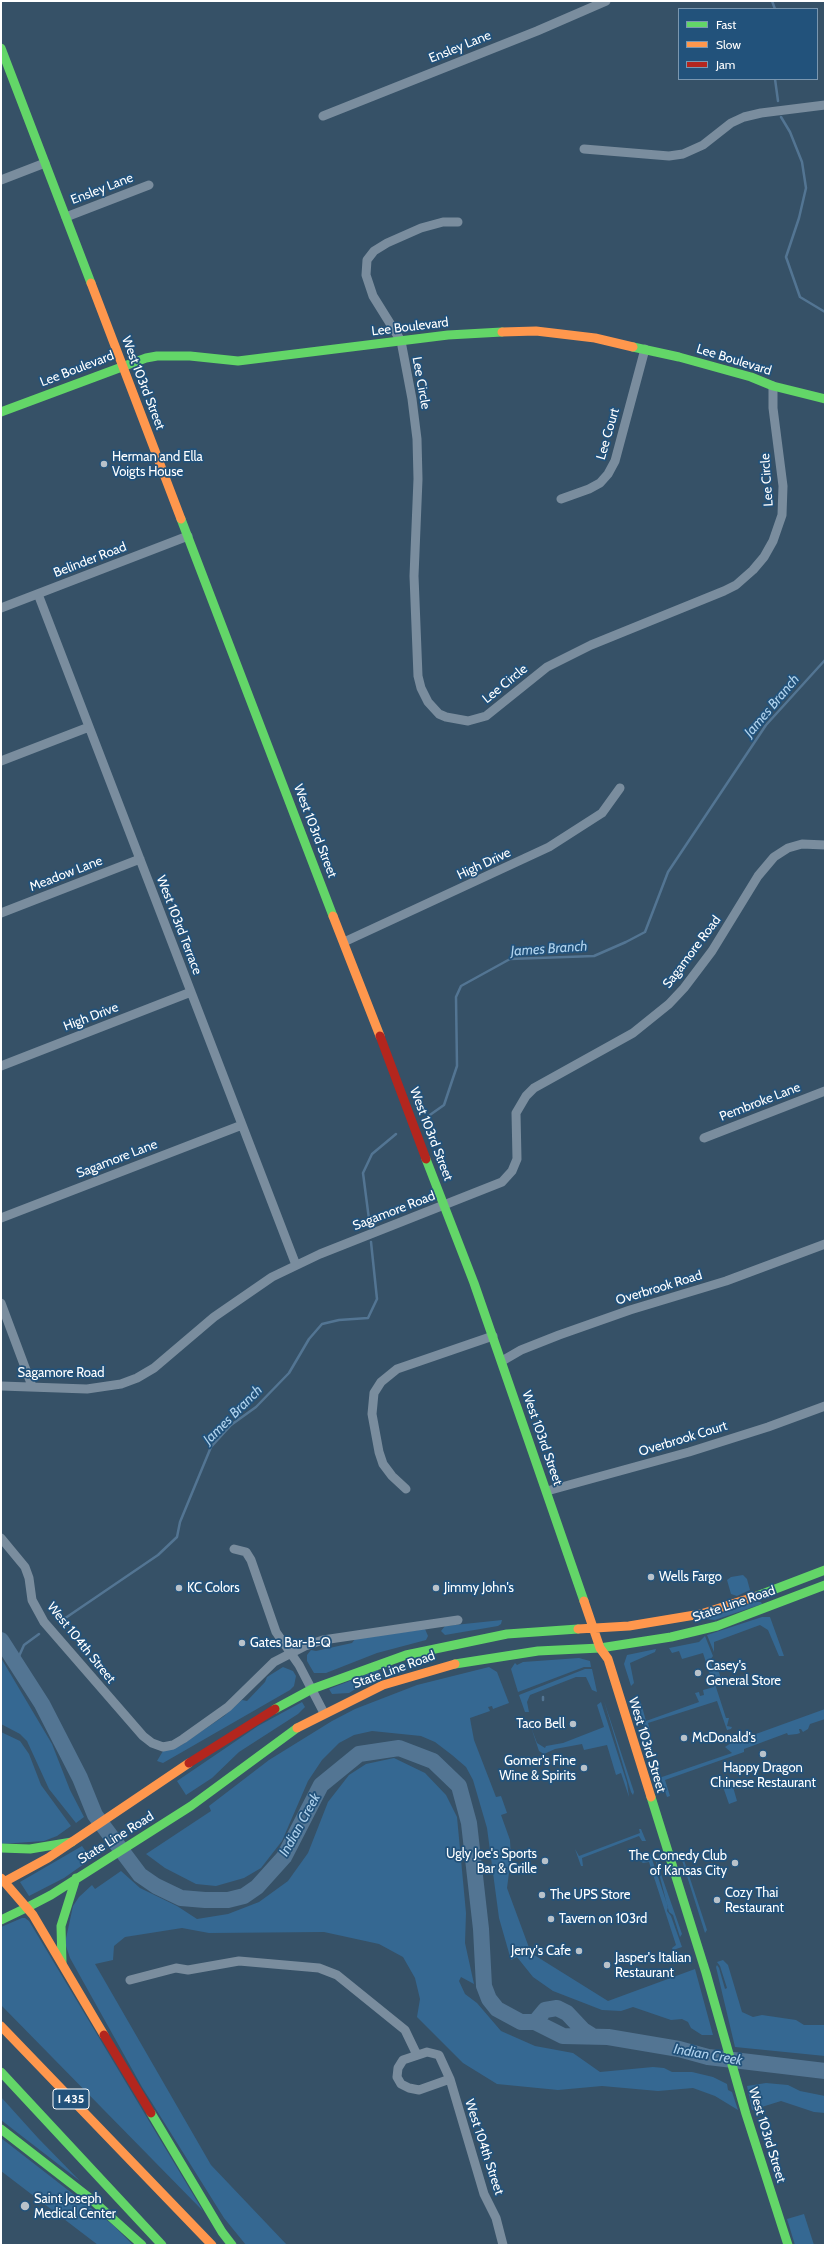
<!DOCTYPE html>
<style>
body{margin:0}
#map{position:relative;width:826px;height:2246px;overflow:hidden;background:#365167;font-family:Cabin,sans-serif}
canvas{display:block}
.frame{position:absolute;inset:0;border:2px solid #fff;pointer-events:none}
.legend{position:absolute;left:678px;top:8px;width:140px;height:72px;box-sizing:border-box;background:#22527b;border:1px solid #7a97b0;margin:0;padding:5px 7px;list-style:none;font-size:12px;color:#fff}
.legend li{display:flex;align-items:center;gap:8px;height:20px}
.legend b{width:20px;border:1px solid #7a97b0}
</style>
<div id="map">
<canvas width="826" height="2246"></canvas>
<div class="frame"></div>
<ul class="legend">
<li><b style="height:5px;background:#63d668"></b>Fast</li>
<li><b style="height:5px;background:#ff974d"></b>Slow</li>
<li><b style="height:5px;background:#b3261e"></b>Jam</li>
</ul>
</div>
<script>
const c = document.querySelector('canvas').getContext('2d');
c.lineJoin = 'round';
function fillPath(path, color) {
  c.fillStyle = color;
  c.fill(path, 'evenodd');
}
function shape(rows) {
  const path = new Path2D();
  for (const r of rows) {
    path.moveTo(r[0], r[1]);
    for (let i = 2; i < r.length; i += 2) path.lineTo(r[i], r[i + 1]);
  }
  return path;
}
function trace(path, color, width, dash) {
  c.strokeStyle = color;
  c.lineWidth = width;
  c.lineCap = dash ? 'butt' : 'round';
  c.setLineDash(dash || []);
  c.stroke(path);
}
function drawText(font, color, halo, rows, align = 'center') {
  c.font = font + ' Cabin,sans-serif';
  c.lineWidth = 3.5;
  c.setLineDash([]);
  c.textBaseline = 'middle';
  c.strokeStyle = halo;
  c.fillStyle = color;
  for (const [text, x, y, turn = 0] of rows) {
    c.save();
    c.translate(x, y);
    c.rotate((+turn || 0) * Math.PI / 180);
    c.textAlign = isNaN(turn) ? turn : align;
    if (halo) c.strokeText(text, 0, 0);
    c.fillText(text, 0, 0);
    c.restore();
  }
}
fillPath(shape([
 [743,1575,747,1579,750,1590,737,1596,731,1594,727,1580,731,1577],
 [754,1602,761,1602,762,1604,715,1620,705,1619],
 [762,1617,770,1617,784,1656,779,1656,768,1630,760,1625,714,1642,714,1652,707,1635],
 [502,1620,501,1624,498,1626,445,1635,441,1631,445,1626],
 [425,1629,428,1636,426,1640,377,1653,326,1673,314,1673,307,1661,307,1655,311,1650,316,1651,352,1643,355,1639],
 [705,1636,713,1656,710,1660,713,1669,719,1672,721,1679,714,1681,726,1718,729,1718,727,1726,732,1727,731,1729,727,1730,717,1701,648,1723,650,1730,646,1732,636,1701,641,1703,646,1721,699,1702,695,1693,699,1692,700,1696,704,1695,703,1690,714,1687,703,1653,682,1659,679,1651,672,1653,669,1648,699,1642],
 [656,1649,655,1652,630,1663,634,1683,631,1686,624,1664,627,1655],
 [1,1658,52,1744,70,1790,84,1817,76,1823,49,1789,27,1741,20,1734,1,1724],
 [579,1658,590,1661,591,1667,584,1667,518,1692,511,1669,515,1663,517,1665,523,1662],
 [283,1667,293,1671,296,1676,294,1686,290,1690,163,1763,157,1761,163,1751,180,1746,224,1716,242,1700,247,1701,265,1682,267,1677],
 [489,1667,497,1672,509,1703,493,1709,492,1706,488,1707,490,1711,470,1718,471,1724,474,1740,496,1797,501,1796,506,1810,507,1813,501,1815,510,1840,511,1858,507,1888,531,1953,608,2001,695,1969,713,2035,702,2035,691,2028,688,2022,682,2019,671,2020,633,2007,621,2011,602,2010,584,2003,553,1991,533,1977,517,1957,511,1960,499,1918,487,1828,473,1780,466,1767,452,1755,435,1742,421,1736,372,1731,354,1735,339,1743,322,1760,308,1781,282,1841,261,1868,244,1878,216,1886,196,1884,165,1868,146,1854,211,1811,209,1806,269,1760,332,1721,355,1709,417,1685],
 [585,1669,592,1669,597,1692,592,1690,586,1677,576,1677,530,1695,527,1702,529,1712,525,1712,519,1695],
 [378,1670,380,1674,349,1693,332,1694,329,1689],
 [604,1701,634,1792,633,1795,631,1792],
 [302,1702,305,1707,298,1714,239,1752,212,1778,186,1795,177,1781,258,1726],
 [601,1702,627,1783,629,1797,621,1773,616,1775,607,1745,584,1750,582,1744,555,1749,544,1754,539,1751,531,1727,537,1743,545,1748,546,1746,563,1743,604,1727,597,1705],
 [825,1709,825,1719,810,1724,808,1729,803,1732,801,1729,799,1729,800,1733,797,1734,788,1735,787,1733,744,1749,744,1752,665,1780,670,1796,667,1797,662,1782,659,1778,732,1753,725,1747,731,1743],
 [1,1732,20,1741,29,1754,41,1785,71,1826,57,1836,44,1841,1,1844],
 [394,1758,425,1773,446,1795,457,1817,466,1913,465,1943,474,1984,461,1977,459,1981,465,1994,477,2003,501,2031,535,2046,573,2053,600,2072,653,2067,664,2068,672,2072,692,2072,713,2077,727,2084,728,2090,732,2092,738,2110,715,2096,693,2088,658,2091,602,2086,558,2090,497,2084,463,2063,417,2017,420,1999,415,1978,403,1957,379,1944,324,1932,209,1933,182,1928,125,1937,114,1946,113,1960,95,1964,211,2165,287,2245,246,2245,224,2218,142,2087,70,1958,65,1943,73,1906,79,1897,92,1885,95,1889,121,1871,140,1888,177,1906,197,1919,228,1914,259,1902,288,1881,308,1853,328,1802,349,1775,366,1764],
 [716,1782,721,1783,733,1787,737,1801,729,1804,722,1784,715,1785],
 [639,1829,641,1829,646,1841,642,1841,639,1836,582,1858,583,1866,581,1866,575,1849,579,1856,640,1833],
 [82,1846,91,1859,64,1878,29,1896,20,1882],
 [681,1851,707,1930,705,1933,680,1854],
 [650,1853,668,1907,667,1911,671,1916,682,1947,673,1950,672,1948,676,1945,649,1862,643,1863,640,1861,641,1857],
 [654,1854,682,1934,680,1937,673,1915,669,1912],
 [22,1918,25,1918,29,1921,203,2211,1,2005,1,1927],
 [723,1960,728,1965,742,2012,753,2017,762,2015,796,2020,804,2025,825,2025,825,2056,735,2047,716,1967,717,1965,719,1968,725,1989,727,1988,720,1966,717,1962],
 [766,2083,788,2085,800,2091,825,2096,825,2113,814,2112,781,2101,752,2110,747,2086],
 [1,2097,38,2138,80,2181,1,2120],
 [1,2138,113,2225,133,2245,98,2245,1,2171],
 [804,2214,814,2245,795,2245,787,2219]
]), '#356892');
trace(shape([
 [772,1,775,9],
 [775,79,778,101],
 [781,117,790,132,802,162,806,188,799,218,786,257,800,297,825,312],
 [427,1117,444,1105,457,1066,456,997,461,986,510,959,594,956,626,942,645,932,668,872,766,725,825,660],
 [370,1227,363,1173,372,1154,396,1134],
 [61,1621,158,1555,177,1537,180,1522,211,1447,231,1425,256,1407,289,1373,309,1339,322,1324,339,1320,368,1318,377,1299,371,1242],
 [16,1663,24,1645,39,1634],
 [543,1697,543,1700]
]), '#537593', 2.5);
trace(shape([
 [1,1640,42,1704,80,1778,95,1815,140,1875,156,1886,181,1898,205,1900,228,1900,244,1896,257,1887,284,1857,321,1785,359,1754,399,1748,433,1761,459,1786,469,1823,481,1929,484,1986,489,1999,497,2009,521,2022,535,2022,563,2036,608,2037,679,2049,708,2057,825,2071],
 [535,2022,545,2010,557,2008,567,2013,583,2030,591,2035]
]), '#537593', 16);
trace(shape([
 [323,116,537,31,606,1],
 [584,149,669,156,683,154,703,145,731,123,744,117,761,113,825,105],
 [1,180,45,163],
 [66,217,149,185],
 [458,222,443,222,421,228,387,243,374,251,367,260,366,275,373,296,401,341,412,399,417,439,418,479,414,576,418,676,421,688,428,702,439,714,446,717,468,721,486,716,547,667,591,645,724,591,736,585,753,570,764,557,773,541,782,515,783,486,773,408,773,386],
 [561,499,589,489,600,483,608,474,615,461,645,349],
 [38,594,296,1265],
 [1,608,188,536],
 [1,761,89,727],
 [1,913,140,859],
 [344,942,549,847,602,813,620,788],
 [1,1066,191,992],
 [704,1138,825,1091],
 [1,1218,242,1125],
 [1,1303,32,1386],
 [502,1361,521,1350,559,1335,630,1310,726,1281,825,1244],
 [1,1386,87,1389,121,1384,137,1378,154,1368,214,1317,272,1277,320,1254,502,1182,512,1171,517,1159,516,1113,526,1096,534,1088,633,1033,669,1004,684,988,712,951,758,876,774,857,788,848,802,844,825,845],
 [406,1489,392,1476,383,1464,379,1452,372,1414,374,1393,381,1382,397,1369,493,1336],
 [547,1491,689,1452,768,1427,825,1406],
 [1,1538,25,1567,29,1578,32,1600,44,1622,143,1736,152,1743,163,1747,173,1745,183,1739,228,1707,274,1662,305,1646,323,1640,458,1620],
 [234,1549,246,1552,251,1560,276,1632,299,1665,324,1713],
 [130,1980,176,1968,188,1970,239,1961,319,1968,337,1975,405,2030,417,2055],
 [450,2079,419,2090,409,2088,401,2084,397,2077,398,2068,403,2060,427,2052,439,2055,450,2079,484,2194,496,2218,503,2245]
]), '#7a8d9e', 9);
trace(shape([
 [1,48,91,283],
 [633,347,679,357,751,377,773,386,825,399],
 [1,412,146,358,157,356,190,356,238,361,448,335,502,332],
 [181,519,333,916],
 [426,1159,474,1283,584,1601],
 [757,1596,825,1570],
 [455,1664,538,1651,600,1648,671,1637,717,1626,825,1585],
 [275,1709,312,1689,406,1655,507,1634,578,1629],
 [651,1797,706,1973,746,2114,788,2245],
 [1,1848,30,1849,72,1842],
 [26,1908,51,1895,191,1806,297,1728],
 [1,1920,26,1908],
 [62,1963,61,1926,76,1878],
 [1,2072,162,2245],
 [151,2113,222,2232,232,2245],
 [1,2129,91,2199,142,2245]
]), '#63d668', 9);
trace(shape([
 [91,283,181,519],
 [502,332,536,331,595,338,633,347],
 [333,916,380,1036],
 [584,1601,600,1648,608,1659,651,1797],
 [578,1629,629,1626,701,1614,757,1596],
 [297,1728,383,1685,455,1664],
 [1,1878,33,1915,104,2035],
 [4,1882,48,1858,189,1763],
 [1,2026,212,2245]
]), '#ff974d', 9);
trace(shape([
 [380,1036,426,1159],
 [189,1763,275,1709],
 [104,2035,151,2113]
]), '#b3261e', 9);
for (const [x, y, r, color] of [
 [104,464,4,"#b9c2ca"],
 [651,1577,4,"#b9c2ca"],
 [179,1588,4,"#b9c2ca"],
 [436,1588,4,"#b9c2ca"],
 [242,1643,4,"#b9c2ca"],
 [698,1673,4,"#b9c2ca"],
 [573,1724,4,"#b9c2ca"],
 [684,1738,4,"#b9c2ca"],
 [763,1754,4,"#b9c2ca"],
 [584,1768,4,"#b9c2ca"],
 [545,1861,4,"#b9c2ca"],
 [735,1863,4,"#b9c2ca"],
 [542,1895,4,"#b9c2ca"],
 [717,1900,4,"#b9c2ca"],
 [551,1919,4,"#b9c2ca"],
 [579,1951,4,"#b9c2ca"],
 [607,1965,4,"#b9c2ca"],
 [25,2206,5,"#b9c2ca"]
]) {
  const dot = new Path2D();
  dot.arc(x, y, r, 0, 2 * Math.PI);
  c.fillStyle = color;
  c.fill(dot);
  trace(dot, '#22527b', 1.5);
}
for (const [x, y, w] of [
 [71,2099,36]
]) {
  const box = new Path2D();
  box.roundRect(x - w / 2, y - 10, w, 20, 3);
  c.fillStyle = '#22527b';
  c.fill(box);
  trace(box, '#fff', 1);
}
drawText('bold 12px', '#fff', null, [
 ["I 435",71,2099]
]);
drawText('13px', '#fff', '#22527b', [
 ["Ensley Lane",460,47,-22],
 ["Ensley Lane",102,189,-21],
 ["Lee Boulevard",410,327,-7],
 ["Lee Boulevard",734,360,17],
 ["Lee Boulevard",77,369,-21],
 ["West 103rd Street",143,383,69],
 ["Lee Circle",421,383,80],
 ["Lee Court",608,434,-74],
 ["Lee Circle",767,480,-94],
 ["Belinder Road",90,560,-21],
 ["Lee Circle",505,684,-39],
 ["West 103rd Street",315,831,69],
 ["High Drive",484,864,-25],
 ["Meadow Lane",66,874,-21],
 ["West 103rd Terrace",179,925,69],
 ["Sagamore Road",692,952,-53],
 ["High Drive",91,1017,-21],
 ["Pembroke Lane",760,1102,-21],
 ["West 103rd Street",431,1134,69],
 ["Sagamore Lane",117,1159,-21],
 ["Sagamore Road",394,1211,-21],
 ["Overbrook Road",659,1288,-17],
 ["Sagamore Road",61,1373],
 ["West 103rd Street",542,1438,71],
 ["Overbrook Court",683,1439,-17],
 ["State Line Road",734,1604,-19],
 ["West 104th Street",81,1643,51],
 ["State Line Road",394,1670,-20],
 ["West 103rd Street",647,1745,73],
 ["State Line Road",116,1838,-32],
 ["West 103rd Street",767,2135,73],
 ["West 104th Street",484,2147,72]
]);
drawText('13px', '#fff', '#22527b', [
 ["Herman and Ella",112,457],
 ["Voigts House",112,472],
 ["Wells Fargo",659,1577],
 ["KC Colors",187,1588],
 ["Jimmy John's",444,1588],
 ["Gates Bar-B-Q",250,1643],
 ["Casey's",706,1666],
 ["General Store",706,1681],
 ["Taco Bell",565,1724,"right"],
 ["McDonald's",692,1738],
 ["Gomer's Fine",576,1761,"right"],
 ["Wine & Spirits",576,1776,"right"],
 ["Happy Dragon",763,1768,"center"],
 ["Chinese Restaurant",763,1783,"center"],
 ["Ugly Joe's Sports",537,1854,"right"],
 ["Bar & Grille",537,1869,"right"],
 ["The Comedy Club",727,1856,"right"],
 ["of Kansas City",727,1871,"right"],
 ["Cozy Thai",725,1893],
 ["Restaurant",725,1908],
 ["The UPS Store",550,1895],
 ["Tavern on 103rd",559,1919],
 ["Jerry's Cafe",571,1951,"right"],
 ["Jasper's Italian",615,1958],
 ["Restaurant",615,1973],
 ["Saint Joseph",34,2199],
 ["Medical Center",34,2214]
], 'left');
drawText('italic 14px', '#afd2ed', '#22527b', [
 ["James Branch",772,706,-50],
 ["James Branch",549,949,-4],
 ["James Branch",233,1415,-45],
 ["Indian Creek",300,1825,-61],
 ["Indian Creek",708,2055,10]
]);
</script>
